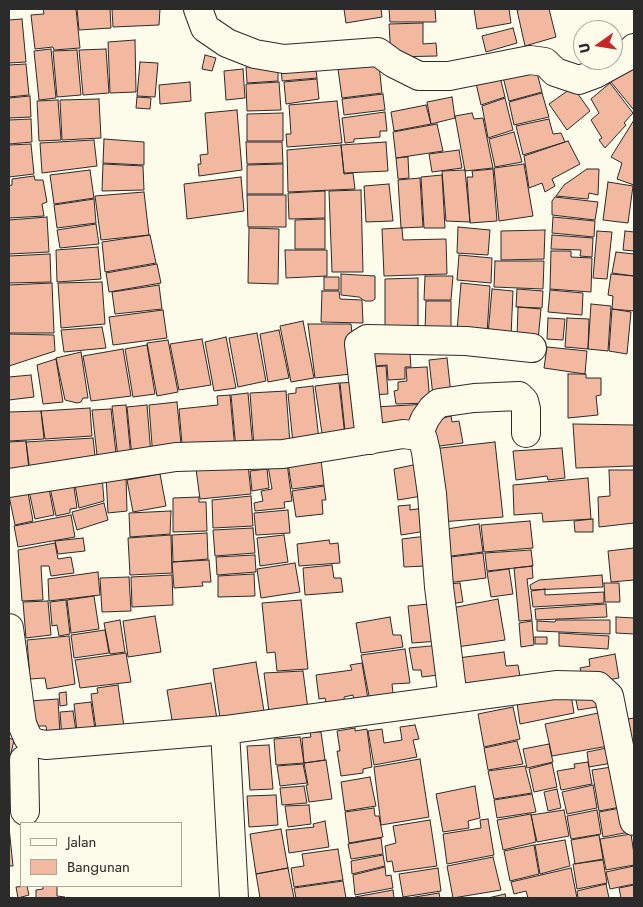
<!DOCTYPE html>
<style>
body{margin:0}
#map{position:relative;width:643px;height:907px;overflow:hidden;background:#fdfbea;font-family:Jost,sans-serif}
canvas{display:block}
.frame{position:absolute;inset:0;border:10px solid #2b2b2b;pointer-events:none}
.legend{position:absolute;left:20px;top:822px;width:162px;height:65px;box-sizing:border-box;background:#fdfbea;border:1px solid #a9a89e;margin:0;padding:6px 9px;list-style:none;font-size:15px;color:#2b2b2b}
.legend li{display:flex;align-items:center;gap:10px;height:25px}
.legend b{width:25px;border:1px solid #a9a89e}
.north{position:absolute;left:573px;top:20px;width:50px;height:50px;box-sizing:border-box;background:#fdfbea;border:1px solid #a9a89e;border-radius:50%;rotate:257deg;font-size:14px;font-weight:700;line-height:20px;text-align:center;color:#2b2b2b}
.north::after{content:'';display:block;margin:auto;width:18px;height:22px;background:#c62828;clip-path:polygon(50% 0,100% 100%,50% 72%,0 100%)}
</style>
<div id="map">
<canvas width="643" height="907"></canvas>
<div class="frame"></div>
<ul class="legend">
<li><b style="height:6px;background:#fdfbea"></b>Jalan</li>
<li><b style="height:14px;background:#f2b8a0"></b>Bangunan</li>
</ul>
<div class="north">U</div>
</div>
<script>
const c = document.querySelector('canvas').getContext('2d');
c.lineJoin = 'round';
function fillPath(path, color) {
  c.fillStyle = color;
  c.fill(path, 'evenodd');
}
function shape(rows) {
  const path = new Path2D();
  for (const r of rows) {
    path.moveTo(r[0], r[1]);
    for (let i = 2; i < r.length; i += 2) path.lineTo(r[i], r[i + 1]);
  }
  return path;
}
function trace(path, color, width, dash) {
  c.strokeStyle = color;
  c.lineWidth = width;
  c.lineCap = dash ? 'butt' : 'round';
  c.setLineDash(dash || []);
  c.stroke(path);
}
const building = shape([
 [43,9,76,9,80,48,54,50,53,47,35,49,31,15,44,14,43,9],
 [77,9,110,9,111,28,79,30,77,9],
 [112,9,160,9,159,25,113,27,112,9],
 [344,9,381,9,382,17,346,23,344,9],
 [389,9,435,9,436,22,390,22,389,9],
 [474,9,509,9,511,23,477,29,474,9],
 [524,9,549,9,556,37,525,46,517,10,524,9],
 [22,19,26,62,9,63,9,20,22,19],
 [423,23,423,44,436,43,437,56,391,57,389,24,423,23],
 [513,28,517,43,486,52,482,36,513,28],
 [135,40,136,92,110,93,108,42,135,40],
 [51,49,56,98,39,100,34,51,51,49],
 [106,49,109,93,83,95,79,50,106,49],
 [77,50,81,95,57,97,53,51,77,50],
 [205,55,216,58,212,71,202,69,205,55],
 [378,56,382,93,342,98,337,62,378,56],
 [634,60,634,108,633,109,611,82,634,60],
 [315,61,317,78,282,81,281,64,315,61],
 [140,62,158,63,155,97,137,96,140,62],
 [26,64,29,95,9,97,9,65,26,64],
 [278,64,278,81,247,83,246,67,278,64],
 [243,69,245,98,226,100,224,71,243,69],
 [536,69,542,92,509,101,503,77,536,69],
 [499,73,505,97,481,105,475,79,499,73],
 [317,79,319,99,286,104,284,82,317,79],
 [190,82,191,101,160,104,159,85,190,82],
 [279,82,281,110,247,111,246,84,279,82],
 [610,83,633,113,624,123,626,125,605,148,599,140,602,138,591,120,599,113,591,99,610,83],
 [573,87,590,111,567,130,549,104,573,87],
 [542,93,549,117,514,125,509,102,542,93],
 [383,94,385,110,344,115,342,99,383,94],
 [30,96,31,117,9,118,9,98,30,96],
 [137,97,151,98,150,109,136,108,137,97],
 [452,97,455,118,431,124,427,102,452,97],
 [505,98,513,130,488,138,482,106,505,98],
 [99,99,101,138,62,140,60,100,99,99],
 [58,100,61,140,39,141,37,101,58,100],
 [337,101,342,143,287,147,286,134,291,134,289,105,337,101],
 [426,105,431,124,394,131,391,112,426,105],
 [237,110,242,170,199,176,198,164,201,164,200,155,208,154,205,113,237,110],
 [385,112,387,131,380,131,380,137,354,139,354,142,345,143,342,118,385,112],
 [283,113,283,141,247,141,247,114,283,113],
 [472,113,474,119,483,118,493,168,465,171,455,116,472,113],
 [31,119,32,142,9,144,9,120,31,119],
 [549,119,553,134,561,133,565,142,523,155,516,126,549,119],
 [634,120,634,185,617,179,622,163,611,157,634,120],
 [437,124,443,151,396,158,393,132,437,124],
 [514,132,522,162,495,167,489,139,514,132],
 [104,139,144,142,144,165,103,163,104,139],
 [94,140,97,166,42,173,40,143,94,140],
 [568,141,580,164,552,179,555,186,545,192,542,183,529,188,524,156,568,141],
 [246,142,282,142,283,163,247,164,246,142],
 [386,142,388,171,344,173,341,145,386,142],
 [31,144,34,174,9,177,9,145,31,144],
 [341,145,344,174,353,173,355,189,288,192,287,150,341,145],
 [459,150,462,168,432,172,429,154,459,150],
 [408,157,409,178,398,179,396,158,408,157],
 [103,164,143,166,144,190,102,191,103,164],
 [283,164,283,194,247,194,247,165,283,164],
 [524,164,533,216,499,221,494,168,524,164],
 [493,169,497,221,470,223,467,177,473,177,472,171,493,169],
 [587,169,599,169,598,195,589,193,588,199,556,196,564,185,587,169],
 [90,170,94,198,54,204,50,175,90,170],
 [465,170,470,222,446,221,442,171,465,170],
 [442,175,445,228,424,228,421,177,442,175],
 [34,176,35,180,43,180,47,202,42,204,44,216,9,218,9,186,12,185,12,179,34,176],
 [241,177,244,211,187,219,184,184,241,177],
 [420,178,423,227,401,228,398,180,420,178],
 [608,182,633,186,628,223,603,220,608,182],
 [389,184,393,221,366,222,364,186,389,184],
 [361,190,363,272,332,272,329,191,361,190],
 [325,191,325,218,289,219,288,193,325,191],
 [144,192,149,235,101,240,95,196,144,192],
 [247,195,286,195,286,227,248,227,247,195],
 [555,197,598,202,595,220,552,215,552,201,555,197],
 [94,199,96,223,57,228,54,205,94,199],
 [47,217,49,252,9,254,9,220,47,217],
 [553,217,595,221,594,237,552,233,553,217],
 [325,219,325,249,295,249,295,220,325,219],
 [96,224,99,244,60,248,57,230,96,224],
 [458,227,490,230,488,255,457,253,458,227],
 [249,228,279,229,278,284,248,283,249,228],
 [402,228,403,240,446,239,447,274,384,276,382,229,402,228],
 [545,230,544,259,501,260,501,231,545,230],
 [597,231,612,232,607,279,593,278,597,231],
 [625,231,634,232,634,251,623,250,625,231],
 [150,235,156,263,105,272,102,242,150,235],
 [552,235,593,238,592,257,580,256,581,250,551,249,552,235],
 [98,247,101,279,57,282,56,250,98,247],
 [285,250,327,250,327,276,286,278,285,250],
 [551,251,571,251,571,257,592,258,591,292,550,289,551,251],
 [616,252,634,254,634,276,612,273,616,252],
 [50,254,51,282,9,283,9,256,50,254],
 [459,255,492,258,491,283,457,280,459,255],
 [495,261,544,261,543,289,494,287,495,261],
 [157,264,161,283,109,292,106,273,157,264],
 [341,274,375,276,375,299,372,301,365,301,359,297,341,295,341,274],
 [611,274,634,276,634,311,612,309,613,296,608,295,611,274],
 [425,276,453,276,451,300,424,300,425,276],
 [324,277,339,277,339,290,324,290,324,277],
 [418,278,418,328,385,328,385,279,418,278],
 [102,282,105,324,61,328,58,283,102,282],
 [52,283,54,333,9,333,9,285,52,283],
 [461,283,490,286,487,334,457,331,461,283],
 [159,285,162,309,115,314,112,292,159,285],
 [492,289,513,291,511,336,488,334,492,289],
 [517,289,543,291,542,308,516,307,517,289],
 [550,290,583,293,582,315,548,312,550,290],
 [322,291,339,291,340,299,362,300,363,323,321,322,322,291],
 [426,301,451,301,451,330,425,330,426,301],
 [591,304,611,306,608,351,588,349,591,304],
 [518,307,541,309,538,340,517,338,518,307],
 [612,309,631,312,627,354,609,351,612,309],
 [163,310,167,338,113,345,109,317,163,310],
 [548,318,565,319,563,340,547,339,548,318],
 [567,318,589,319,588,349,565,347,567,318],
 [303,321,314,378,291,382,280,326,303,321],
 [308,324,351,324,354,353,351,374,315,378,308,324],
 [102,327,106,348,64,352,61,330,102,327],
 [279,330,289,378,268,382,260,334,279,330],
 [257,333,266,381,238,387,229,338,257,333],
 [9,334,54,335,55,351,9,366,9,334],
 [226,337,236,388,214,391,205,342,226,337],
 [202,339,211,385,179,390,170,344,202,339],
 [168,340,178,392,157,396,147,343,168,340],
 [409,341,411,367,405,367,405,379,388,380,387,365,366,367,363,346,409,341],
 [147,345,155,394,133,397,125,349,147,345],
 [547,347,587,351,585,374,544,368,547,347],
 [123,349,131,396,91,401,83,356,123,349],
 [81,352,88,398,83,398,81,402,77,403,65,400,56,358,81,352],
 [447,358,451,394,433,396,429,360,447,358],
 [56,359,63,402,43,404,37,365,56,359],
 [386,366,388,394,370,395,366,367,386,366],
 [427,367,430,403,396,404,394,391,398,390,398,382,407,381,406,368,427,367],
 [568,374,586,374,586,378,601,378,601,395,596,396,598,415,568,418,568,374],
 [31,375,34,397,9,400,9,377,31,375],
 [357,382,361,428,345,431,340,383,357,382],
 [339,383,345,436,323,440,315,386,339,383],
 [313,386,319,440,293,443,288,394,296,393,296,388,313,386],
 [286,391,290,444,254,447,250,393,286,391],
 [248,393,253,448,236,449,231,395,248,393],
 [230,395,235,450,183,456,179,409,218,405,217,396,230,395],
 [177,402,182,455,153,458,149,405,177,402],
 [429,404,417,422,376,428,374,407,429,404],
 [126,405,131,458,118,458,112,406,126,405],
 [147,405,151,455,132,457,127,407,147,405],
 [90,408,92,436,45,439,41,411,90,408],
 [111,409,117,462,98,464,92,410,111,409],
 [41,411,44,439,9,441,9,412,41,411],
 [451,416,452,422,459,421,463,443,432,447,431,421,451,416],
 [573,424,634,425,634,466,576,468,573,424],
 [93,438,96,465,30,471,26,442,93,438],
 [26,441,29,470,9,472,9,442,26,441],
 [495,442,503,517,441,522,432,449,495,442],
 [562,448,565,478,548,480,547,476,516,480,513,451,562,448],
 [321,460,324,485,292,489,288,464,321,460],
 [287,463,292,501,284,502,285,508,255,511,254,503,263,501,261,491,272,489,268,466,287,463],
 [248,464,251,494,200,499,196,469,248,464],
 [418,464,422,496,398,500,394,469,418,464],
 [267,469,269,488,252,491,250,471,267,469],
 [609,470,634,470,634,523,599,527,598,497,610,496,609,470],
 [160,474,166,506,133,512,127,480,160,474],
 [102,476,104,501,79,508,74,479,102,476],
 [106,476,126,476,127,511,108,513,106,476],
 [588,478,591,519,543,522,542,513,514,515,513,485,588,478],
 [73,480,77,508,70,509,70,513,56,516,49,483,73,480],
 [48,483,54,515,35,519,28,486,48,483],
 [324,486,326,500,322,500,323,514,296,517,292,491,324,486],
 [27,487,33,521,15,525,9,496,27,487],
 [251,496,253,526,213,528,212,500,251,496],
 [199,497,199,502,206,502,207,531,173,532,173,498,199,497],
 [104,503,108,520,77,530,72,512,104,503],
 [410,505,410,510,424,508,426,531,401,535,398,506,410,505],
 [288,510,290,533,256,535,254,513,288,510],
 [171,511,170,534,130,537,129,513,171,511],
 [71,515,75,537,18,547,14,526,71,515],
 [593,519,593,532,575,532,574,521,593,519],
 [530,521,533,548,484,552,481,525,530,521],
 [479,524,483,552,443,557,440,530,479,524],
 [253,528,255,553,215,556,213,530,253,528],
 [207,533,208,559,173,562,172,535,207,533],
 [171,535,172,573,130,575,128,538,171,535],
 [284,535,288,562,260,566,257,538,284,535],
 [427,536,439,641,412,643,408,606,429,604,425,566,404,567,402,539,427,536],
 [83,538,85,551,58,554,55,541,83,538],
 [329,540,330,544,338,543,340,563,299,566,297,544,329,540],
 [55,543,58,559,71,557,74,573,51,576,49,566,41,566,43,600,22,601,18,550,55,543],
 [634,548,634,580,611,582,608,551,634,548],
 [531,550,533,566,487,571,485,553,531,550],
 [483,553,486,578,447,583,443,558,483,553],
 [255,555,256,572,217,575,216,557,255,555],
 [209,560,211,582,202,582,203,586,174,588,172,562,209,560],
 [295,563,300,592,261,598,257,569,295,563],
 [332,565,334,578,341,578,343,592,305,595,303,568,332,565],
 [532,566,533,578,527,579,532,620,519,621,514,568,532,566],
 [509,569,513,594,491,597,487,572,509,569],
 [98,572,100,595,49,601,48,579,98,572],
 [254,574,255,596,218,597,218,576,254,574],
 [172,575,173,605,132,607,131,577,172,575],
 [602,575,603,587,531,590,530,585,539,580,602,575],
 [129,577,131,611,102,612,100,578,129,577],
 [460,583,463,602,449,604,447,584,460,583],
 [604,583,619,583,620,602,605,602,604,583],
 [545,589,545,595,604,592,604,603,533,607,531,591,545,589],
 [94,596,99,629,71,633,67,600,94,596],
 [498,599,505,640,457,647,452,608,498,599],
 [66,600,70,634,59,636,57,625,52,626,50,602,66,600],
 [301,600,308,669,277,671,275,652,267,653,262,603,301,600],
 [48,601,51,635,26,638,23,602,48,601],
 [606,604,607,617,536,620,535,609,606,604],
 [155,616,161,652,128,657,123,621,155,616],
 [390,617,393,635,401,635,403,647,361,653,356,623,390,617],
 [616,617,634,618,634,634,616,633,616,617],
 [120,620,125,652,110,654,104,623,120,620],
 [556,620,610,620,610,634,537,631,537,621,555,622,556,620],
 [532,621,534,645,521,647,519,623,532,621],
 [105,630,109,653,74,658,71,635,105,630],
 [559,633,609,636,608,649,559,646,559,633],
 [69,636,75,684,47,689,45,678,30,679,27,640,69,636],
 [535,637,547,637,547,644,535,644,535,637],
 [441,645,446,674,422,677,421,670,413,670,409,648,441,645],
 [405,649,410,683,392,684,394,702,371,706,361,655,405,649],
 [504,652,506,666,518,665,522,688,464,695,458,658,504,652],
 [126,653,131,682,80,688,75,660,126,653],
 [615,654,619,678,584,684,580,668,590,666,589,659,615,654],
 [256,662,264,711,220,718,213,669,256,662],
 [362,663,368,699,354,701,353,695,344,697,347,711,329,714,325,698,319,699,316,675,352,670,350,665,362,663],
 [303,671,308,709,269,712,264,673,303,671],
 [211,683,217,719,173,726,167,690,211,683],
 [118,685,125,734,97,736,91,694,98,693,97,688,118,685],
 [600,691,603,706,578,710,575,695,600,691],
 [66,692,67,705,60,706,59,693,66,692],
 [571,695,574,713,520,724,517,703,571,695],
 [58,699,60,734,47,734,46,726,31,726,30,701,58,699],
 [91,702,95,729,77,732,74,704,91,702],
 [513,707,520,739,484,747,478,714,513,707],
 [73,711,77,738,62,739,60,712,73,711],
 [608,711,614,745,552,756,545,724,608,711],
 [634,718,634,758,628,719,634,718],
 [415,725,419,739,413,740,417,757,374,765,368,731,382,729,384,743,402,740,400,727,415,725],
 [355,728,355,731,367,729,372,767,363,769,363,773,341,776,337,751,340,751,337,731,355,728],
 [310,732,321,732,325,760,304,763,302,738,311,737,310,732],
 [300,737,304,763,276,765,274,739,300,737],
 [9,738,14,740,10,758,9,758,9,738],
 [517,741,523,764,488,770,484,748,517,741],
 [549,744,553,762,527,768,523,749,549,744],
 [269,745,273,789,250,790,247,746,269,745],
 [616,746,618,762,589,767,587,752,616,746],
 [420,759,429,817,381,825,374,767,420,759],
 [326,760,332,799,309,802,306,785,308,785,304,763,326,760],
 [588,762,592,784,561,790,557,771,575,768,574,764,588,762],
 [552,763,557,787,534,792,529,769,552,763],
 [303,764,307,783,280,786,277,766,303,764],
 [525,766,532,793,494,799,488,771,525,766],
 [618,766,626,806,599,811,592,770,618,766],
 [370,777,376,806,345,811,341,782,370,777],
 [593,785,597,808,567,814,562,792,593,785],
 [304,786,307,803,282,805,280,788,304,786],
 [475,786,480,818,468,821,469,828,443,832,436,794,475,786],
 [557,789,561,808,548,811,544,792,557,789],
 [532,794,536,812,497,818,494,800,532,794],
 [276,795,278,825,249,827,247,796,276,795],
 [309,805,311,824,288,827,285,806,309,805],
 [626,807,630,832,603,837,599,812,626,807],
 [374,808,375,816,379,816,383,837,349,843,345,812,374,808],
 [564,810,569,836,537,842,531,815,564,810],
 [597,810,601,834,571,839,567,816,597,810],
 [531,814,536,842,503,850,497,820,531,814],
 [488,819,494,855,447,864,443,834,481,828,480,820,488,819],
 [430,820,437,866,394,872,392,861,387,862,385,846,396,843,393,826,430,820],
 [325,821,329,847,289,853,286,830,314,827,313,824,325,821],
 [9,827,13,866,9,866,9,827],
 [281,829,288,868,256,874,250,834,281,829],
 [631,834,634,854,634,865,606,870,600,839,631,834],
 [599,835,603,859,575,864,571,840,599,835],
 [381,838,383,854,351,859,348,844,381,838],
 [565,840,570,866,540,874,535,845,565,840],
 [534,845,539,874,510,881,504,851,534,845],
 [338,849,343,880,294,887,291,868,304,866,302,854,338,849],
 [383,855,385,866,352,874,351,861,383,855],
 [493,857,501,890,453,898,447,866,493,857],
 [603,860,607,883,577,889,573,864,603,860],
 [634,866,634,884,610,889,606,872,634,866],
 [385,867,386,876,391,875,393,888,355,895,353,875,385,867],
 [288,868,294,898,260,898,256,874,288,868],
 [438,868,441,891,403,897,399,874,438,868],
 [571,868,577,898,528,898,526,891,514,894,511,882,571,868],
 [343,881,346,898,296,898,294,888,343,881],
 [606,884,609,898,578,898,577,891,606,884],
 [634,885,634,898,618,898,621,898,619,888,634,885],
 [27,886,29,895,18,898,16,887,27,886],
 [43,886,57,886,57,896,65,897,65,898,36,898,36,890,43,889,43,886],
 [393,890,394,898,355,898,355,897,393,890],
 [439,893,440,898,409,898,439,893],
 [505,894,506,898,488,898,505,894]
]);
fillPath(building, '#f2b8a0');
trace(building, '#2b2b2b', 1);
const minor = shape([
 [198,9,205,28,227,43,255,54,284,59,378,52,393,63,419,76,449,76,530,60,545,62,555,72,579,80,595,74,626,57,634,48],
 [418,436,425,419,432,409,439,403,474,398,519,396,524,401,526,409,526,433],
 [370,440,359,344,367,339,466,341,532,348],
 [9,483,176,457,283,454,403,434,418,436,423,439,426,452,432,494,439,587,453,699],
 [9,628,22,724,28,738,35,743,46,745,225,730,556,685,598,686,609,696,634,821],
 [225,730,234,898],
 [24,760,25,811]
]);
trace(minor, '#2b2b2b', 30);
trace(minor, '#fdfbea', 28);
</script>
